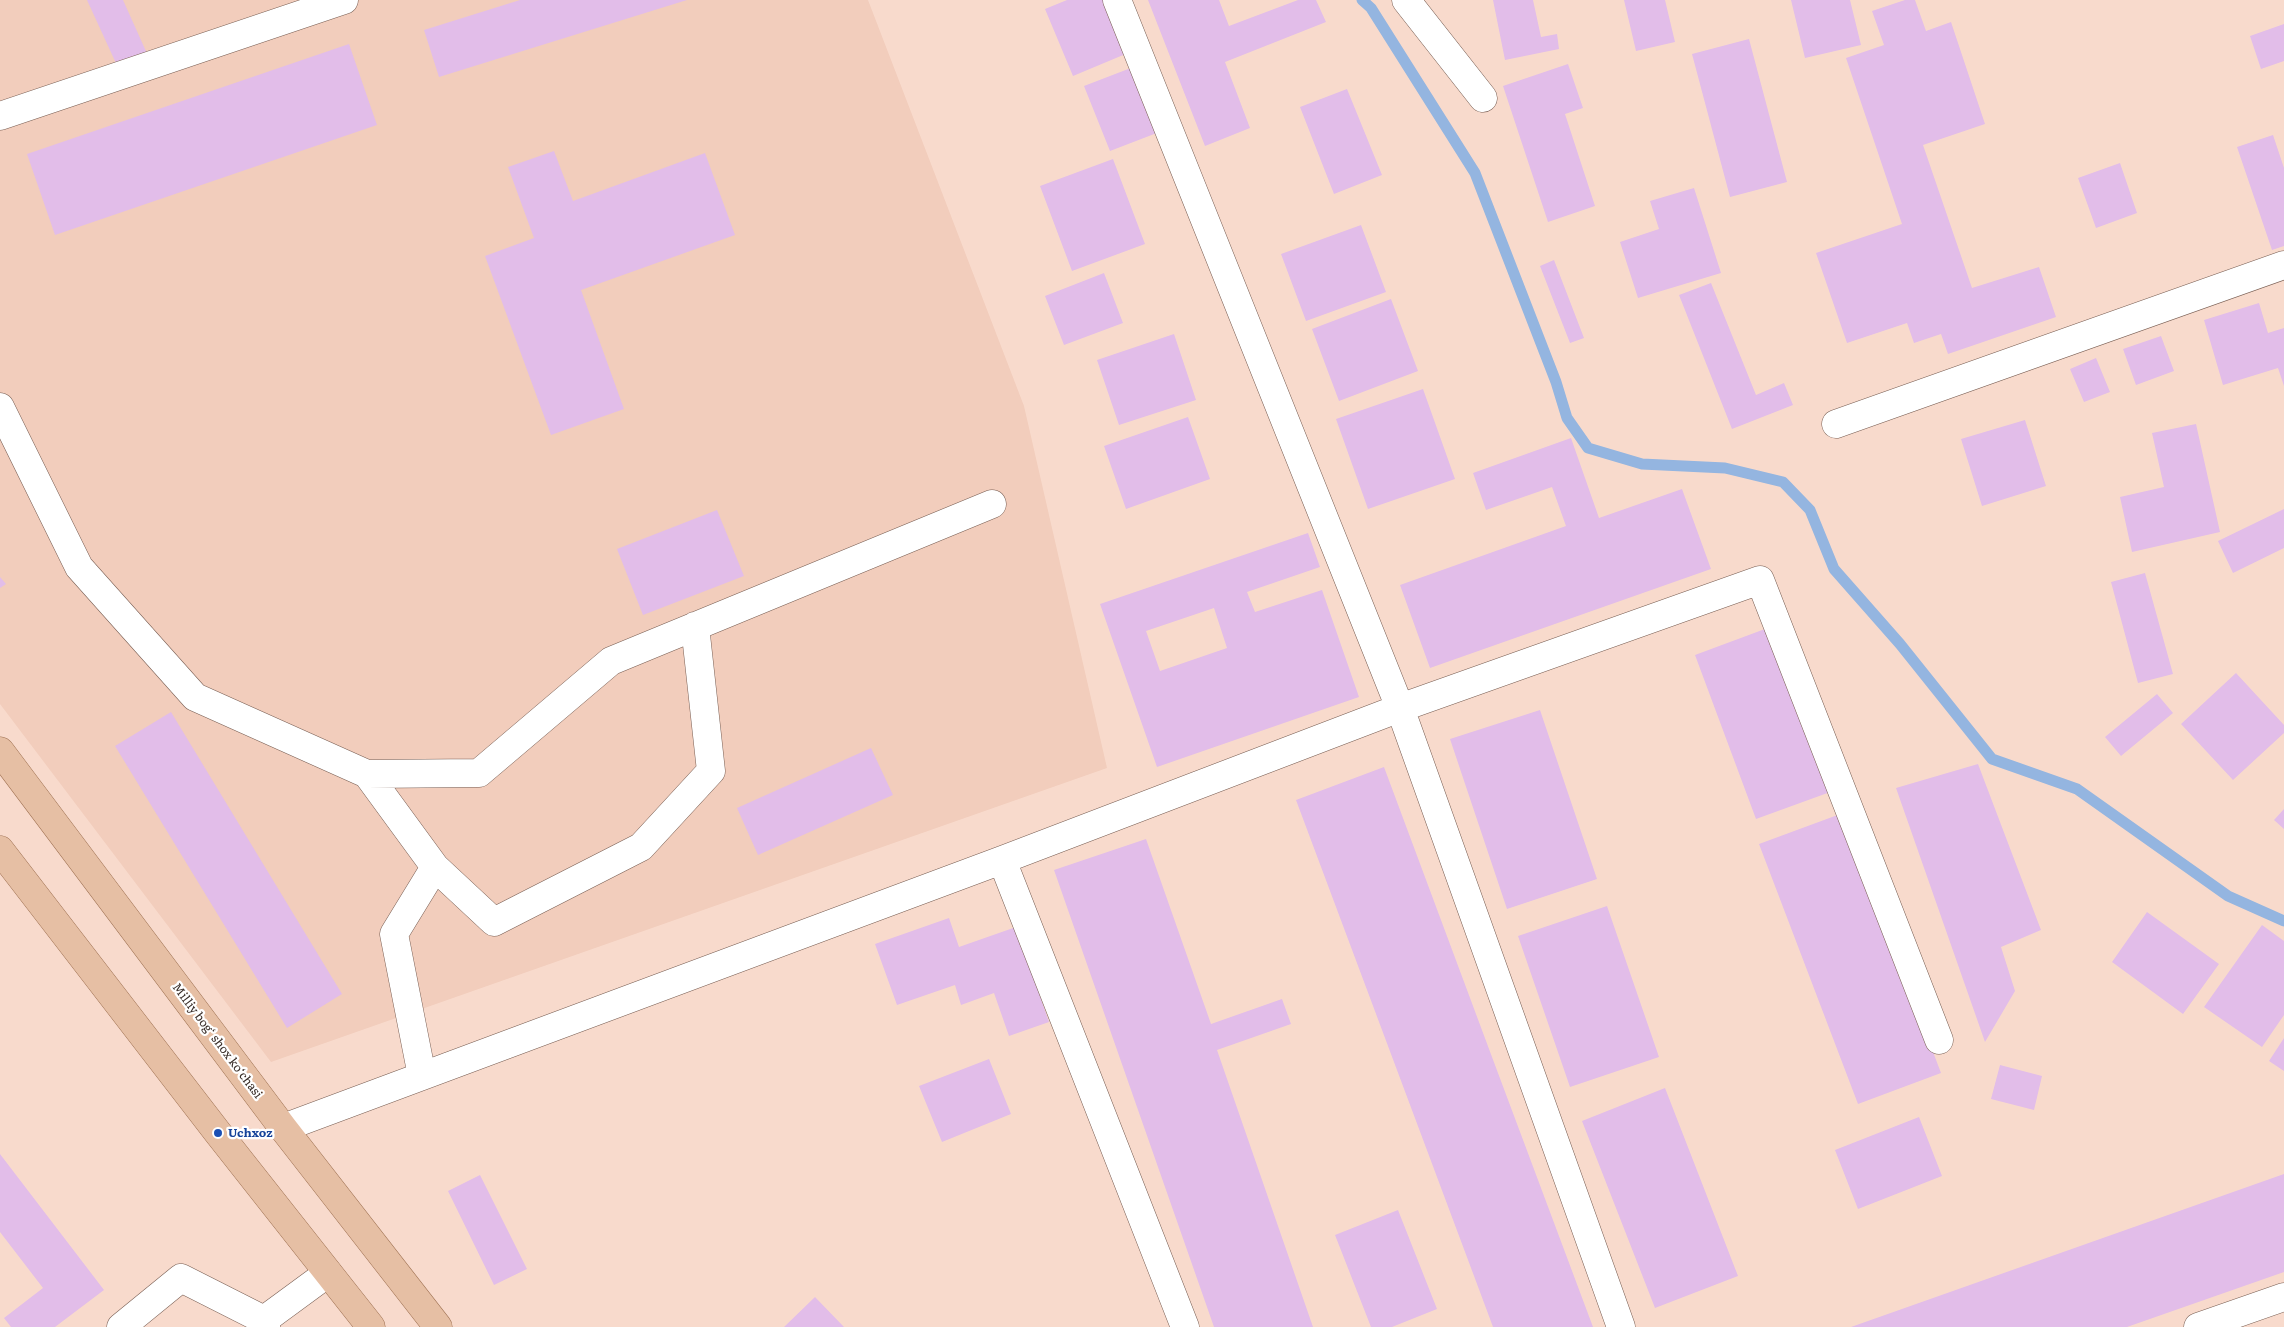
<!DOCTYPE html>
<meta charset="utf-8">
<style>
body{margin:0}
canvas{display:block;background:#f8dacc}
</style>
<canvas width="2284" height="1327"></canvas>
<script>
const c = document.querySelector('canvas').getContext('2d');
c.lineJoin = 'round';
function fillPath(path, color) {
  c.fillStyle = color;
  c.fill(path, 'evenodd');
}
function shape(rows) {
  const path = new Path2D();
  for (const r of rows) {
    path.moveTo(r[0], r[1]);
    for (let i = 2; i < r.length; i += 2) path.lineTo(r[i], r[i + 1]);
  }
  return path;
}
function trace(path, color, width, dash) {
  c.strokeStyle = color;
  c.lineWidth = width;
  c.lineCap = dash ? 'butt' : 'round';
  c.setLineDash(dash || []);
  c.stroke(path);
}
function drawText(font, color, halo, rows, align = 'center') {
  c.font = font + ' Literata,serif';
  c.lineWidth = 4.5;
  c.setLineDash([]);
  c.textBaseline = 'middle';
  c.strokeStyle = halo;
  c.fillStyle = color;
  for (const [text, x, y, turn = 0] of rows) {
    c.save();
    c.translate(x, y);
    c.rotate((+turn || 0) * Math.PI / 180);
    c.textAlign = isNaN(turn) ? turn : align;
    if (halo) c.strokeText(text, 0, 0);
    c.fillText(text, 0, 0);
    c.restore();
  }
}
fillPath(shape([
 [0,0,868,0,1024,406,1107,768,271,1062,0,704]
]), '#f2cdbc');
trace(shape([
 [1362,0,1371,8,1475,173,1556,382,1567,418,1588,448,1642,464,1725,468,1783,482,1810,510,1834,569,1900,644,1992,759,2077,789,2228,896,2284,921]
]), '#94b5e0', 11);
fillPath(shape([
 [87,0,123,0,149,58,120,72],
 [520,0,687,0,439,77,424,30],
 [1067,0,1106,0,1128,53,1073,76,1045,9],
 [1148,0,1219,0,1229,26,1298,0,1316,0,1326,22,1225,62,1250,128,1205,146],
 [1493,0,1533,0,1541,37,1557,34,1559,49,1505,60],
 [1624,0,1665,0,1675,42,1636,51],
 [1791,0,1850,0,1861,45,1805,58],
 [1905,0,1915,0,1926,31,1951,22,1985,124,1923,145,1972,288,2039,267,2056,317,1948,354,1941,334,1914,343,1907,323,1847,343,1816,253,1902,224,1846,58,1884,45,1872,11],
 [2284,24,2284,61,2261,69,2250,36],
 [1749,39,1787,182,1730,197,1692,54],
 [349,44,377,125,55,235,27,154],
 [1568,64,1583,108,1565,114,1595,206,1548,222,1503,86],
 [1136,66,1162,131,1110,151,1084,86],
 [1347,89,1382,175,1334,194,1300,107],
 [2273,135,2284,168,2284,246,2272,250,2237,147],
 [554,151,573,201,705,153,735,235,581,290,624,409,551,435,485,256,534,238,508,167],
 [1113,159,1145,244,1072,271,1040,186],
 [2120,163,2137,213,2096,228,2078,178],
 [1694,188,1721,273,1638,298,1620,242,1659,229,1650,201],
 [1361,225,1386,292,1306,321,1281,254],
 [1554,260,1584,338,1570,343,1540,266],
 [1104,273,1123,323,1064,345,1045,296],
 [1711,283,1756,395,1784,383,1793,405,1732,429,1679,295],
 [1391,299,1418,371,1339,401,1312,329],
 [2259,303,2268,333,2284,328,2284,386,2278,368,2223,385,2204,320],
 [1174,334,1196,400,1119,425,1097,360],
 [2161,336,2174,371,2136,385,2123,349],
 [2096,358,2110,392,2084,402,2070,369],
 [1423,389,1455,479,1368,509,1336,419],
 [1188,417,1210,479,1126,509,1104,446],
 [2025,420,2046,486,1982,506,1961,439],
 [2196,424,2220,532,2132,552,2120,497,2164,487,2152,433],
 [1571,438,1599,518,1682,489,1711,569,1430,668,1400,585,1566,526,1552,487,1486,510,1473,473],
 [2284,509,2284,548,2233,573,2218,541],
 [717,510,744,576,643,615,617,549],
 [1308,533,1320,567,1247,592,1255,612,1322,590,1359,697,1157,767,1100,604],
 [1214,608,1227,648,1160,671,1146,631],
 [2145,573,2173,674,2138,683,2111,582],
 [0,577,6,584,0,588],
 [1773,626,1833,791,1756,819,1695,655],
 [2236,673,2284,725,2284,733,2233,780,2181,724],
 [2157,694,2173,713,2121,756,2105,737],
 [1540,710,1597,879,1507,909,1450,739],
 [171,712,342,994,287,1028,115,746],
 [871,748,893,795,758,855,737,808],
 [1978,764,2041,930,2001,947,2015,991,1985,1042,1896,788],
 [1384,767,1492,1057,1593,1327,1493,1327,1480,1292,1296,800],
 [2284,809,2284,829,2274,820],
 [1843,813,1941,1073,1858,1104,1759,844],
 [1146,839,1211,1024,1282,999,1291,1024,1217,1050,1313,1327,1214,1327,1054,870],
 [1607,906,1659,1057,1570,1087,1518,936],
 [2147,912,2219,964,2183,1014,2112,962],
 [949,918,959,947,1016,927,1049,1022,1009,1036,994,993,961,1005,955,985,897,1005,875,944],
 [2262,925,2284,941,2284,1015,2262,1047,2204,1007],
 [2284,1038,2284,1071,2269,1061],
 [989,1059,1011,1114,942,1142,919,1086],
 [2000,1065,2042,1076,2034,1110,1991,1099],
 [1665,1088,1738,1276,1655,1308,1582,1121],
 [1919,1117,1942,1176,1858,1209,1835,1150],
 [0,1154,104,1290,55,1327,11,1327,4,1318,43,1288,0,1232],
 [2284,1174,2284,1272,2127,1327,1851,1327],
 [480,1175,527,1269,494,1285,448,1191],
 [1398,1210,1437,1309,1392,1327,1371,1327,1335,1235],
 [815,1297,844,1327,784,1327]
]), '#e2bde9');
const minor = shape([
 [1117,0,1400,708,1621,1327],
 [1406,0,1483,98],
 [0,116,344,0],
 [0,407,79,567,195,697,367,774,479,773,611,661,992,504],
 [1836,424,2284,265],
 [367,774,435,867,494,922,641,847,711,771,695,626],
 [1002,860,1185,1327],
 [422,1076,394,934,435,867],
 [283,1128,1002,860,1400,708,1760,580,1939,1040],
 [264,1320,328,1273],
 [121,1327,181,1278,264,1320,266,1327],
 [2198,1327,2284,1297]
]);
const major = shape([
 [0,751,283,1128,438,1327],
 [0,850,218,1133,371,1327]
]);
trace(minor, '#785e53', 29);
trace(major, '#9e7152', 29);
trace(minor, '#fff', 28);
trace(major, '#e6bfa4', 28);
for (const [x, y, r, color] of [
 [218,1133,5,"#1a4fb4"]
]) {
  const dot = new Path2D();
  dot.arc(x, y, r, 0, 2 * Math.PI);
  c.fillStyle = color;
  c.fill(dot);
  trace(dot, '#fff', 2);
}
drawText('12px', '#382d28', '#fff', [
 ["Milliy bog‘ shox ko‘chasi",217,1041,53]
]);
drawText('bold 12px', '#164399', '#fff', [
 ["Uchxoz",228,1133]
], 'left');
</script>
